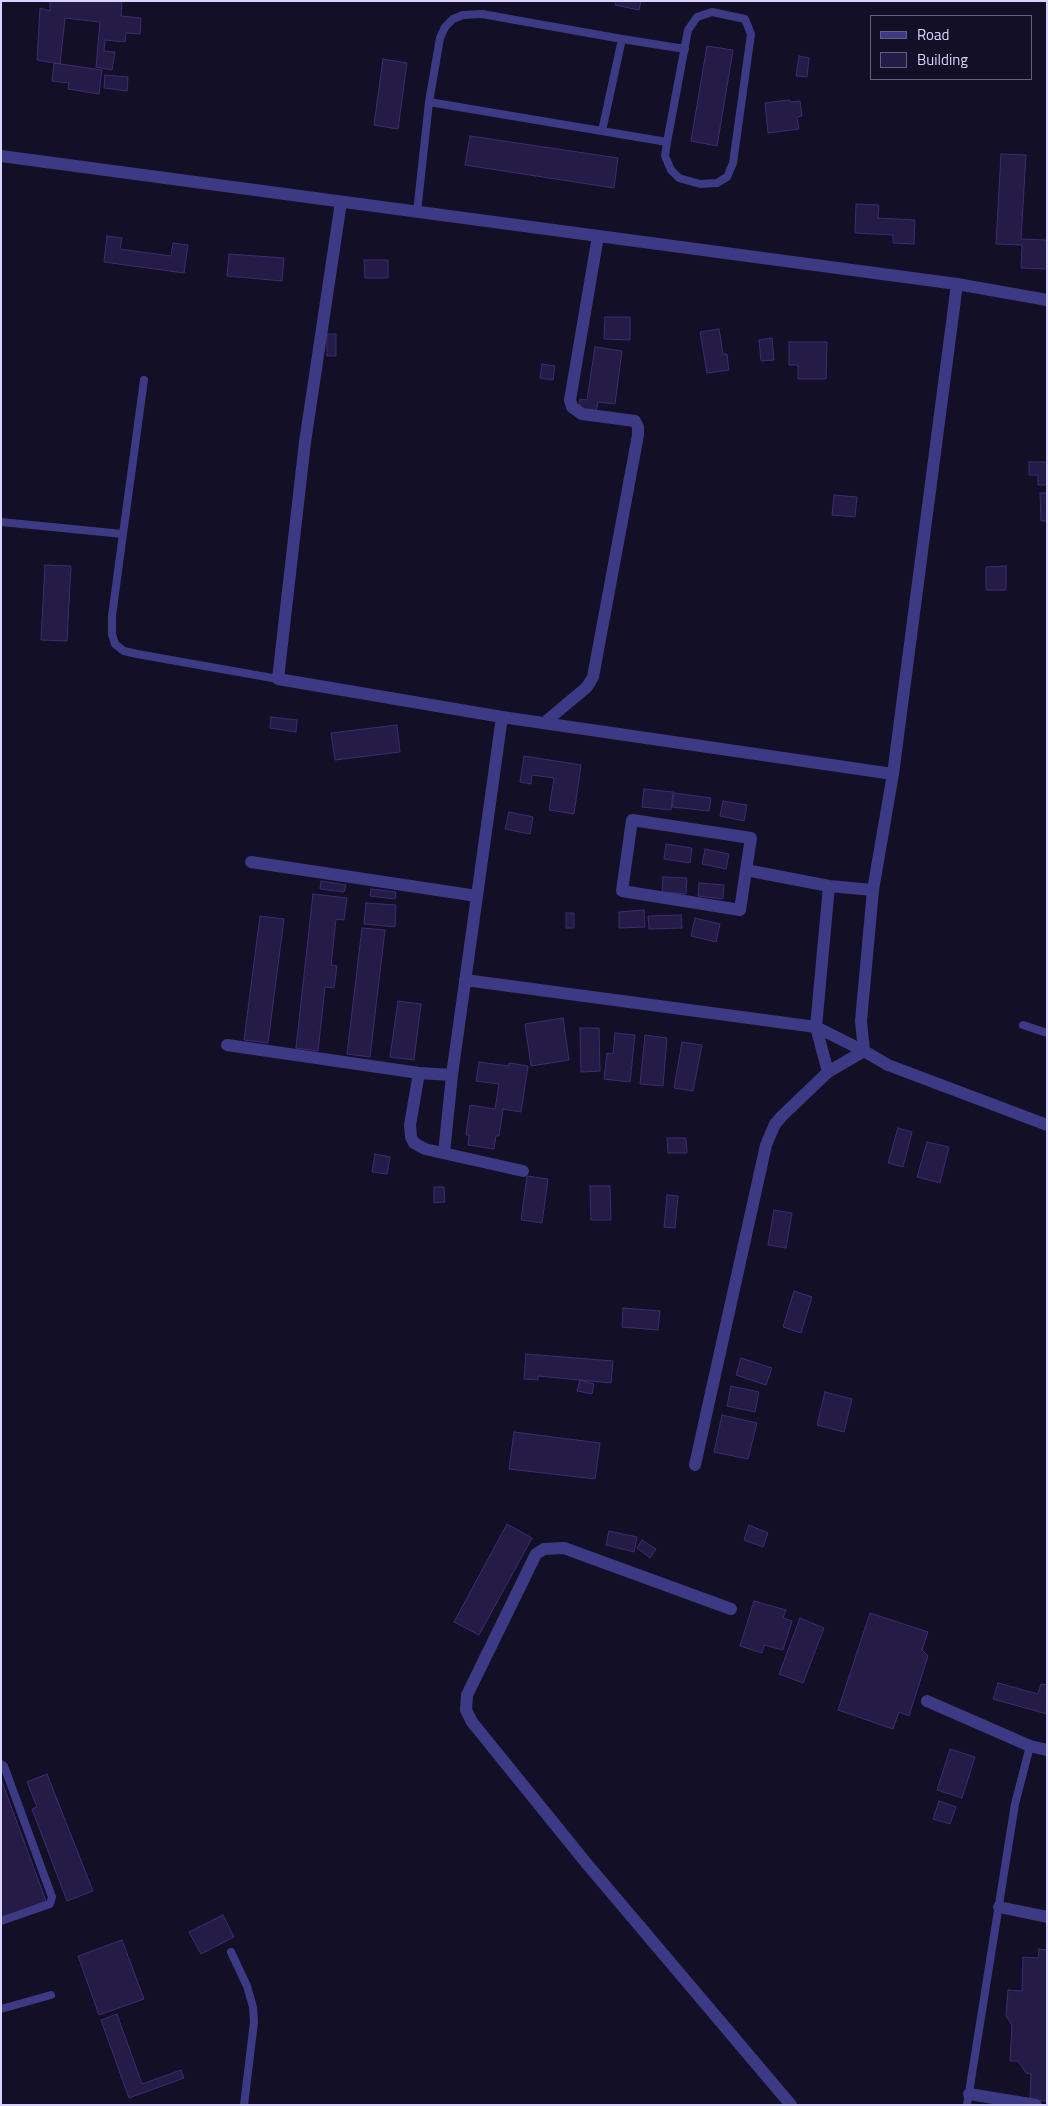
<!DOCTYPE html>
<style>
body{margin:0}
#map{position:relative;width:1048px;height:2106px;overflow:hidden;background:#130f26;font-family:"Titillium Web",sans-serif}
canvas{display:block}
.frame{position:absolute;inset:0;border:2px solid #d9d4ff;pointer-events:none}
.legend{position:absolute;left:870px;top:15px;width:162px;height:65px;box-sizing:border-box;background:#130f26;border:1px solid #625e7d;margin:0;padding:6px 9px;list-style:none;font-size:15px;color:#d9d4ff}
.legend li{display:flex;align-items:center;gap:10px;height:25px}
.legend b{width:25px;border:1px solid #625e7d}
</style>
<div id="map">
<canvas width="1048" height="2106"></canvas>
<div class="frame"></div>
<ul class="legend">
<li><b style="height:6px;background:#3d3a85"></b>Road</li>
<li><b style="height:14px;background:#241b47"></b>Building</li>
</ul>
</div>
<script>
const c = document.querySelector('canvas').getContext('2d');
c.lineJoin = 'round';
function fillPath(path, color) {
  c.fillStyle = color;
  c.fill(path, 'evenodd');
}
function shape(rows) {
  const path = new Path2D();
  for (const r of rows) {
    path.moveTo(r[0], r[1]);
    for (let i = 2; i < r.length; i += 2) path.lineTo(r[i], r[i + 1]);
  }
  return path;
}
function trace(path, color, width, dash) {
  c.strokeStyle = color;
  c.lineWidth = width;
  c.lineCap = dash ? 'butt' : 'round';
  c.setLineDash(dash || []);
  c.stroke(path);
}
const building = shape([
 [50,1,122,1,121,16,141,18,140,34,126,33,125,42,105,40,104,51,115,52,112,70,96,67,100,22,65,18,60,64,37,60,40,8,50,11,50,1],
 [616,1,641,1,639,10,615,5,616,1],
 [707,46,733,50,717,146,691,141,707,46],
 [799,56,809,58,807,77,796,76,799,56],
 [383,59,407,63,398,129,374,125,383,59],
 [54,63,102,70,99,94,68,89,69,83,52,81,54,63],
 [105,75,128,77,127,91,104,88,105,75],
 [789,100,790,102,800,101,802,116,797,117,799,129,768,133,765,103,789,100],
 [470,136,618,158,614,188,465,165,470,136],
 [1001,154,1026,155,1021,239,1047,240,1047,269,1021,268,1022,245,996,244,1001,154],
 [856,204,879,205,878,218,915,220,914,244,893,243,893,235,855,233,856,204],
 [107,236,122,238,120,249,171,256,173,243,188,245,184,273,104,262,107,236],
 [229,254,284,258,282,281,227,276,229,254],
 [364,260,388,260,388,278,365,278,364,260],
 [605,317,630,317,630,340,604,339,605,317],
 [719,329,723,354,727,354,729,370,707,373,700,332,719,329],
 [327,334,336,334,336,356,327,356,327,334],
 [772,338,774,360,761,361,759,340,772,338],
 [789,342,827,342,826,379,798,379,798,365,789,365,789,342],
 [595,347,622,351,615,404,598,402,596,412,579,409,580,399,587,400,595,347],
 [542,364,555,366,553,380,540,378,542,364],
 [1029,462,1047,462,1047,485,1038,485,1038,475,1029,475,1029,462],
 [1040,493,1047,493,1047,521,1041,521,1040,493],
 [834,495,857,497,855,517,832,515,834,495],
 [45,565,71,566,67,641,41,640,45,565],
 [1006,566,1006,590,986,590,986,567,1006,566],
 [271,717,297,720,296,732,270,728,271,717],
 [397,725,400,752,335,760,331,733,397,725],
 [524,756,581,765,574,814,549,810,554,778,532,775,531,784,520,782,524,756],
 [644,789,673,792,671,810,642,807,644,789],
 [674,793,711,798,709,811,672,807,674,793],
 [723,801,747,805,744,821,720,816,723,801],
 [509,812,533,817,530,834,505,829,509,812],
 [666,844,692,848,690,863,664,859,666,844],
 [705,849,729,854,726,869,702,864,705,849],
 [663,877,687,878,686,894,662,892,663,877],
 [321,881,346,885,344,892,320,889,321,881],
 [699,883,724,885,723,899,698,896,699,883],
 [371,889,396,892,395,899,370,896,371,889],
 [313,894,347,898,344,920,336,919,331,965,337,966,334,988,325,987,318,1051,296,1048,313,894],
 [366,903,396,905,395,927,364,924,366,903],
 [644,910,645,927,619,928,619,912,644,910],
 [566,913,574,913,574,928,566,928,566,913],
 [681,915,682,928,649,929,648,916,681,915],
 [260,916,284,919,268,1043,244,1040,260,916],
 [695,918,720,924,716,942,691,936,695,918],
 [362,928,385,930,370,1057,347,1054,362,928],
 [398,1001,421,1004,414,1060,390,1057,398,1001],
 [563,1018,569,1060,531,1066,525,1024,563,1018],
 [580,1028,599,1028,600,1071,581,1072,580,1028],
 [615,1033,635,1035,630,1082,604,1079,607,1053,613,1054,615,1033],
 [645,1035,667,1038,663,1086,640,1084,645,1035],
 [682,1042,702,1045,693,1091,674,1088,682,1042],
 [479,1062,509,1066,509,1063,528,1066,521,1112,503,1109,499,1136,496,1136,494,1149,468,1145,469,1135,466,1135,470,1105,495,1109,499,1084,476,1081,479,1062],
 [898,1128,912,1132,903,1167,888,1163,898,1128],
 [667,1138,686,1138,687,1153,668,1153,667,1138],
 [927,1142,949,1147,940,1183,917,1177,927,1142],
 [375,1154,390,1157,387,1174,372,1172,375,1154],
 [527,1176,548,1179,542,1223,521,1220,527,1176],
 [590,1186,610,1186,611,1220,591,1220,590,1186],
 [434,1187,444,1187,445,1202,434,1203,434,1187],
 [667,1195,678,1196,675,1228,664,1227,667,1195],
 [774,1210,792,1213,786,1248,768,1245,774,1210],
 [794,1291,812,1297,801,1333,783,1327,794,1291],
 [623,1308,660,1311,658,1330,622,1327,623,1308],
 [526,1354,613,1361,611,1383,538,1376,538,1380,524,1379,526,1354],
 [741,1358,772,1368,766,1385,736,1375,741,1358],
 [580,1380,594,1384,592,1394,577,1391,580,1380],
 [731,1386,759,1392,755,1412,727,1406,731,1386],
 [825,1392,852,1399,844,1432,817,1425,825,1392],
 [722,1415,757,1423,748,1459,714,1452,722,1415],
 [514,1432,600,1443,595,1479,509,1469,514,1432],
 [507,1524,532,1538,479,1635,454,1622,507,1524],
 [749,1525,768,1533,763,1547,744,1540,749,1525],
 [609,1531,637,1537,634,1552,606,1545,609,1531],
 [642,1540,656,1549,650,1558,637,1548,642,1540],
 [754,1601,786,1610,783,1618,792,1621,783,1650,764,1645,762,1653,740,1646,754,1601],
 [870,1613,928,1632,922,1650,928,1656,909,1716,899,1712,893,1729,838,1710,870,1613],
 [800,1618,824,1628,803,1683,779,1674,800,1618],
 [998,1683,1038,1694,1041,1684,1047,1685,1047,1714,993,1699,998,1683],
 [950,1749,975,1757,962,1798,937,1790,950,1749],
 [47,1774,93,1891,67,1901,32,1809,37,1807,27,1782,47,1774],
 [1,1779,46,1901,1,1918,1,1779],
 [939,1801,956,1807,950,1824,933,1819,939,1801],
 [223,1915,234,1937,201,1954,189,1932,223,1915],
 [122,1940,144,1999,99,2015,78,1956,122,1940],
 [1039,1949,1047,1950,1047,2101,1030,2100,1031,2074,1026,2073,1018,2061,1010,2061,1012,2025,1006,2016,1008,1990,1022,1991,1023,1957,1038,1958,1039,1949],
 [117,2014,142,2084,181,2070,184,2078,129,2098,101,2020,117,2014]
]);
fillPath(building, '#241b47');
trace(building, '#3b2d73', 1);
trace(shape([
 [429,102,440,38,445,27,453,19,463,15,482,14,622,39],
 [602,131,622,39,685,49],
 [417,212,429,102,667,142,665,156,671,170,679,178,700,184,717,183,727,177,733,163,751,34,745,19,712,12,697,17,688,30,667,142],
 [1,522,123,534,144,380],
 [123,534,112,616,112,634,115,644,124,651,137,654,278,679],
 [1023,1025,1047,1033],
 [1,1764,4,1766,52,1897,50,1904,1,1921],
 [231,1952,247,1986,253,2007,254,2022,244,2105],
 [1,2009,51,1995],
 [967,2105,1015,1804,1030,1746]
]), '#3d3a85', 8);
trace(shape([
 [1,156,957,284,1047,300],
 [341,202,305,442,278,679,502,717,893,774],
 [957,284,893,774,873,890,861,1021,864,1051,888,1065,1047,1125],
 [544,723,587,687,593,677,638,435,638,427,635,421,582,414,572,407,570,400,598,236],
 [251,862,477,896],
 [746,870,740,910,622,891,632,820,751,838,746,870,829,886,816,1027,828,1072,864,1051],
 [829,886,873,890],
 [465,980,816,1027,864,1051],
 [227,1045,419,1073,452,1075],
 [419,1073,410,1125,411,1137,414,1143,425,1149,523,1171],
 [444,1153,452,1075,502,717],
 [695,1465,766,1145,775,1124,782,1116,828,1072],
 [731,1609,564,1548,544,1549,536,1554,467,1695,466,1710,472,1722,587,1864,791,2105],
 [927,1701,1030,1746,1047,1750],
 [999,1907,1047,1917],
 [969,2094,1036,2105]
]), '#3d3a85', 12);
</script>
